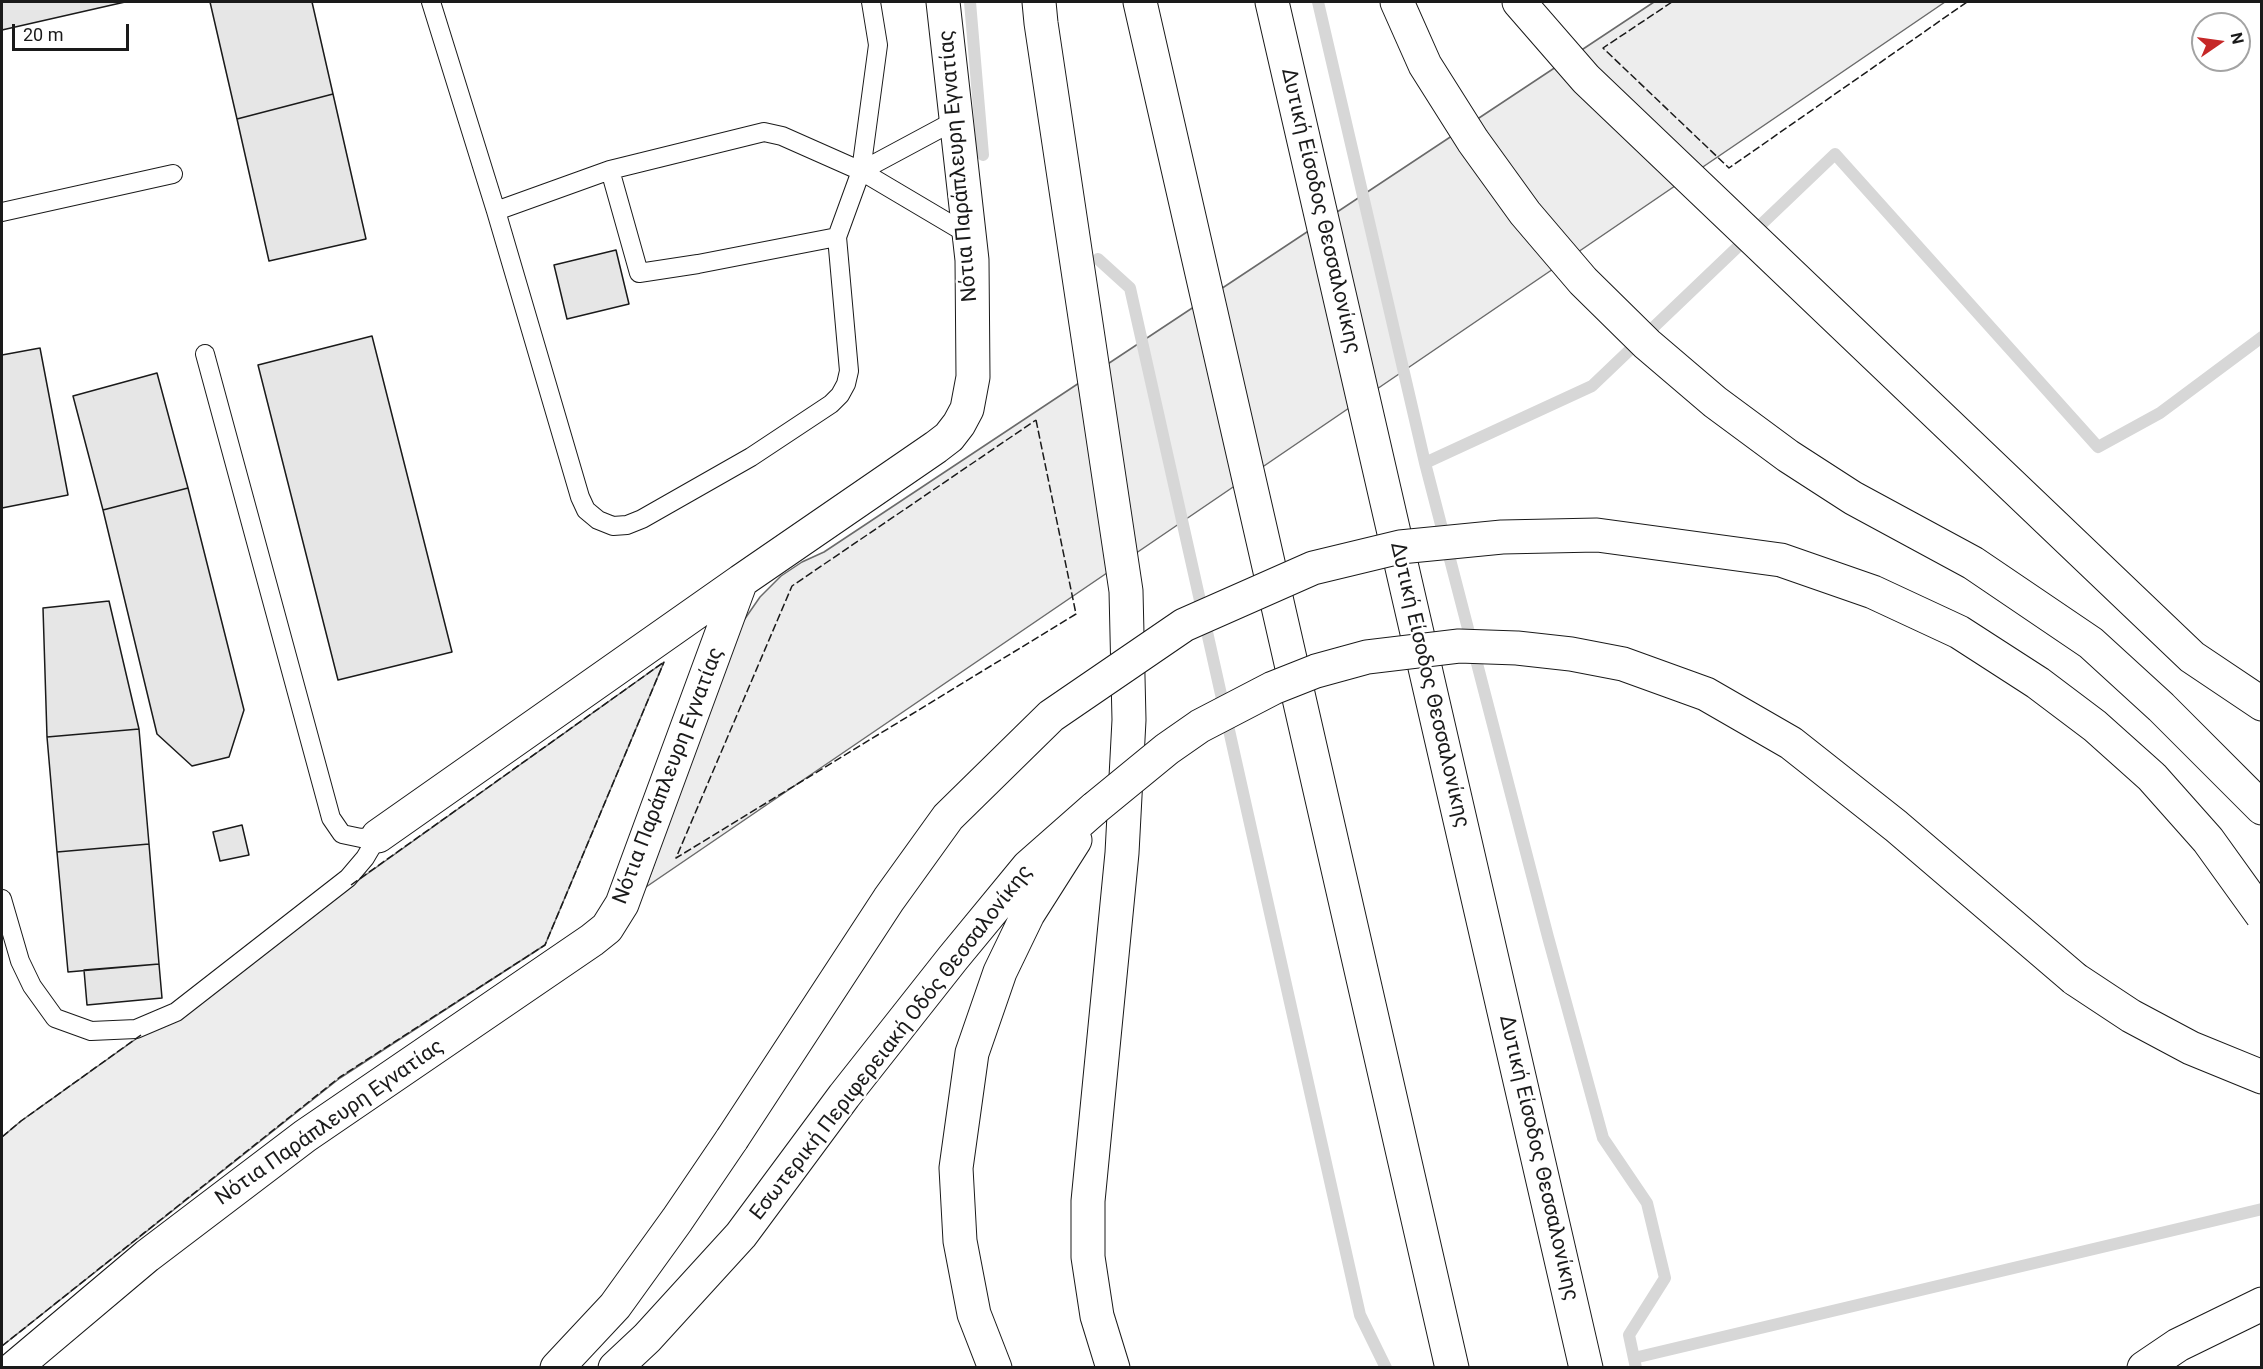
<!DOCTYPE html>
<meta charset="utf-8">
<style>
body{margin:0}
#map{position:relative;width:2263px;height:1369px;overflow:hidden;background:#fff;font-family:Roboto,sans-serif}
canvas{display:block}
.frame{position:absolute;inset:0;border:3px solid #1a1a1a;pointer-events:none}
.north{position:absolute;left:2191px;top:12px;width:60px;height:60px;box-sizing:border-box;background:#fff;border:2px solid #a3a3a3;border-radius:50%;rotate:77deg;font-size:16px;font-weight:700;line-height:24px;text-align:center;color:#1a1a1a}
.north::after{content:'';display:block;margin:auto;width:21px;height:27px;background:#c62828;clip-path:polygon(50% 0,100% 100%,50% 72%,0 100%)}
.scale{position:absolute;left:12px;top:24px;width:117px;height:27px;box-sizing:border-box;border:3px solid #1a1a1a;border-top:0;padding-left:8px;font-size:18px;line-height:21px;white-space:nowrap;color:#1a1a1a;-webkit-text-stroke:4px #fff;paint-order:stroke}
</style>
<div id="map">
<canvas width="2263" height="1369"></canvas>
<div class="frame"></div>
<div class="north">N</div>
<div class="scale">20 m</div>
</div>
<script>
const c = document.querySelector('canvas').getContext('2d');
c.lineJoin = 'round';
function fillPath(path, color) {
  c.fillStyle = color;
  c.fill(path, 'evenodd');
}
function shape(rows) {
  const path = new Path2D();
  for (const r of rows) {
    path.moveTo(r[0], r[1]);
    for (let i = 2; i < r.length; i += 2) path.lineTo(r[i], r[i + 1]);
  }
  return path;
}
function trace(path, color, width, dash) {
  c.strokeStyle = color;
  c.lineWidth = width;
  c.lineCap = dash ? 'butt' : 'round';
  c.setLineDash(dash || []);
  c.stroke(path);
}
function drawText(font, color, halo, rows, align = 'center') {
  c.font = font + ' Roboto,sans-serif';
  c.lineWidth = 4.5;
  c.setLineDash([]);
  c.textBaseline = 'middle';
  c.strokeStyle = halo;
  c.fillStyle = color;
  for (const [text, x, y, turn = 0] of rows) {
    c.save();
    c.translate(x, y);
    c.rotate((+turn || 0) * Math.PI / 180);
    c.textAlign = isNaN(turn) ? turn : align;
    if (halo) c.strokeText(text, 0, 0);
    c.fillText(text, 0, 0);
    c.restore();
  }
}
const built = shape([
 [1654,2,1945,2,646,887,735,633,760,597,781,576,802,562,824,552,1654,2],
 [664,662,545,945,340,1078,2,1346,2,1137,21,1121,664,662]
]);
fillPath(built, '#ededed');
trace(built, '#6a6a6a', 1.5);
trace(shape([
 [970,2,983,155],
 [1318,2,1425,463],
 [1098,259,1130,288,1360,1315,1386,1368],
 [1634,1358,2262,1209],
 [1636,1368,1629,1335,1665,1278,1647,1203,1603,1138,1548,937,1425,463,1592,386,1835,154,2098,447,2160,413,2262,337]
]), '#d7d7d7', 12);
const building = shape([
 [2,2,125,2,2,30,2,2],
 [210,2,312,2,333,94,237,119,210,2],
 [333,94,366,239,269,261,237,119,333,94],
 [616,250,629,304,567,319,554,265,616,250],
 [372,336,452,652,338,680,258,365,372,336],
 [40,348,68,495,2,508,2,355,40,348],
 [157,373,188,488,103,510,73,396,157,373],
 [188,488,244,710,229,757,192,766,157,734,103,510,188,488],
 [109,601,139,729,47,737,43,608,109,601],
 [139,729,149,844,57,852,47,737,139,729],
 [242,825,249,855,220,861,213,832,242,825],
 [149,844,159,964,68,972,57,852,149,844],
 [159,964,162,998,87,1005,84,970,159,964]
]);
fillPath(building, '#e6e6e6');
trace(building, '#1a1a1a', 1.5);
const lane = shape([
 [431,2,496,211,580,497,586,510,598,520,613,526,627,525,642,519,751,457,831,404,840,395,846,384,849,371,837,237,861,171,878,45,871,2],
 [956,120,861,171,969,235],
 [610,170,639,273,698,264,837,237],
 [496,211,610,170,764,132,782,136,861,171],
 [2,212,173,174],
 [205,354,331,818,342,834,361,838,378,836],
 [2,899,20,961,32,986,55,1018,91,1031,136,1029,176,1012,348,878,365,858,378,836]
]);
const street = shape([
 [1519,2,1586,79,2192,657,2262,704],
 [378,836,741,581],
 [14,1368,147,1256,305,1136,592,940,607,928,622,904,741,581,936,447,949,437,959,424,967,409,973,377,972,260,943,2]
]);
const highway = shape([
 [1039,2,1041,23,1126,591,1129,720,1122,853,1088,1201,1088,1257,1097,1316,1113,1368],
 [1140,2,1452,1368],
 [1272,2,1586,1368],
 [1397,2,1425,65,1473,141,1525,213,1583,281,1647,344,1715,402,1788,456,1853,498,1973,563,2091,643,2161,707,2262,808],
 [2075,979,2131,1016,2191,1048,2262,1077],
 [557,1368,615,1306,677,1220,732,1139],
 [615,1368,647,1338,741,1235,844,1096,953,958,1028,867,1095,808],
 [995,1368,974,1314,960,1241,956,1168,972,1053,1000,972,1028,914,1075,840],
 [2144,1368,2178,1345,2262,1304]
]);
trace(lane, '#1a1a1a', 20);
trace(street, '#1a1a1a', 35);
trace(highway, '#1a1a1a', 35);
trace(lane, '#fff', 18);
trace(street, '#fff', 33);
trace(highway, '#fff', 33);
const highwayBridge = shape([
 [1095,808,1167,749,1200,726,1273,688,1316,671,1367,657,1459,646,1517,648,1571,654,1623,664,1706,694,1791,743,1896,826,2075,979],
 [732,1139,889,899,948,817,1051,716,1184,625,1313,568,1400,547,1502,537,1597,535,1781,560,1873,592,1959,632,2038,683,2095,726,2152,777,2208,840,2262,915]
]);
trace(highwayBridge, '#1a1a1a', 35, []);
trace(highwayBridge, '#fff', 33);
trace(shape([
 [1672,2,1603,48,1729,168,1967,2],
 [1036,420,1076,614,676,858,792,586,1036,420],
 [351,885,664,662],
 [2,1137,21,1121,141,1035],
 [2,1346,340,1077,545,945,664,662]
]), '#1a1a1a', 1.5, [8, 3]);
drawText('21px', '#1a1a1a', '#fff', [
 ["Νότια Παράπλευρη Εγνατίας",959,166,-95],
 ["Δυτική Είσοδος Θεσσαλονίκης",1320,211,77],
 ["Δυτική Είσοδος Θεσσαλονίκης",1429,685,77],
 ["Νότια Παράπλευρη Εγνατίας",669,776,-69],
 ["Εσωτερική Περιφερειακή Οδός Θεσσαλονίκης",892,1043,-52],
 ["Νότια Παράπλευρη Εγνατίας",330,1123,-35],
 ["Δυτική Είσοδος Θεσσαλονίκης",1538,1158,77]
]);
</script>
